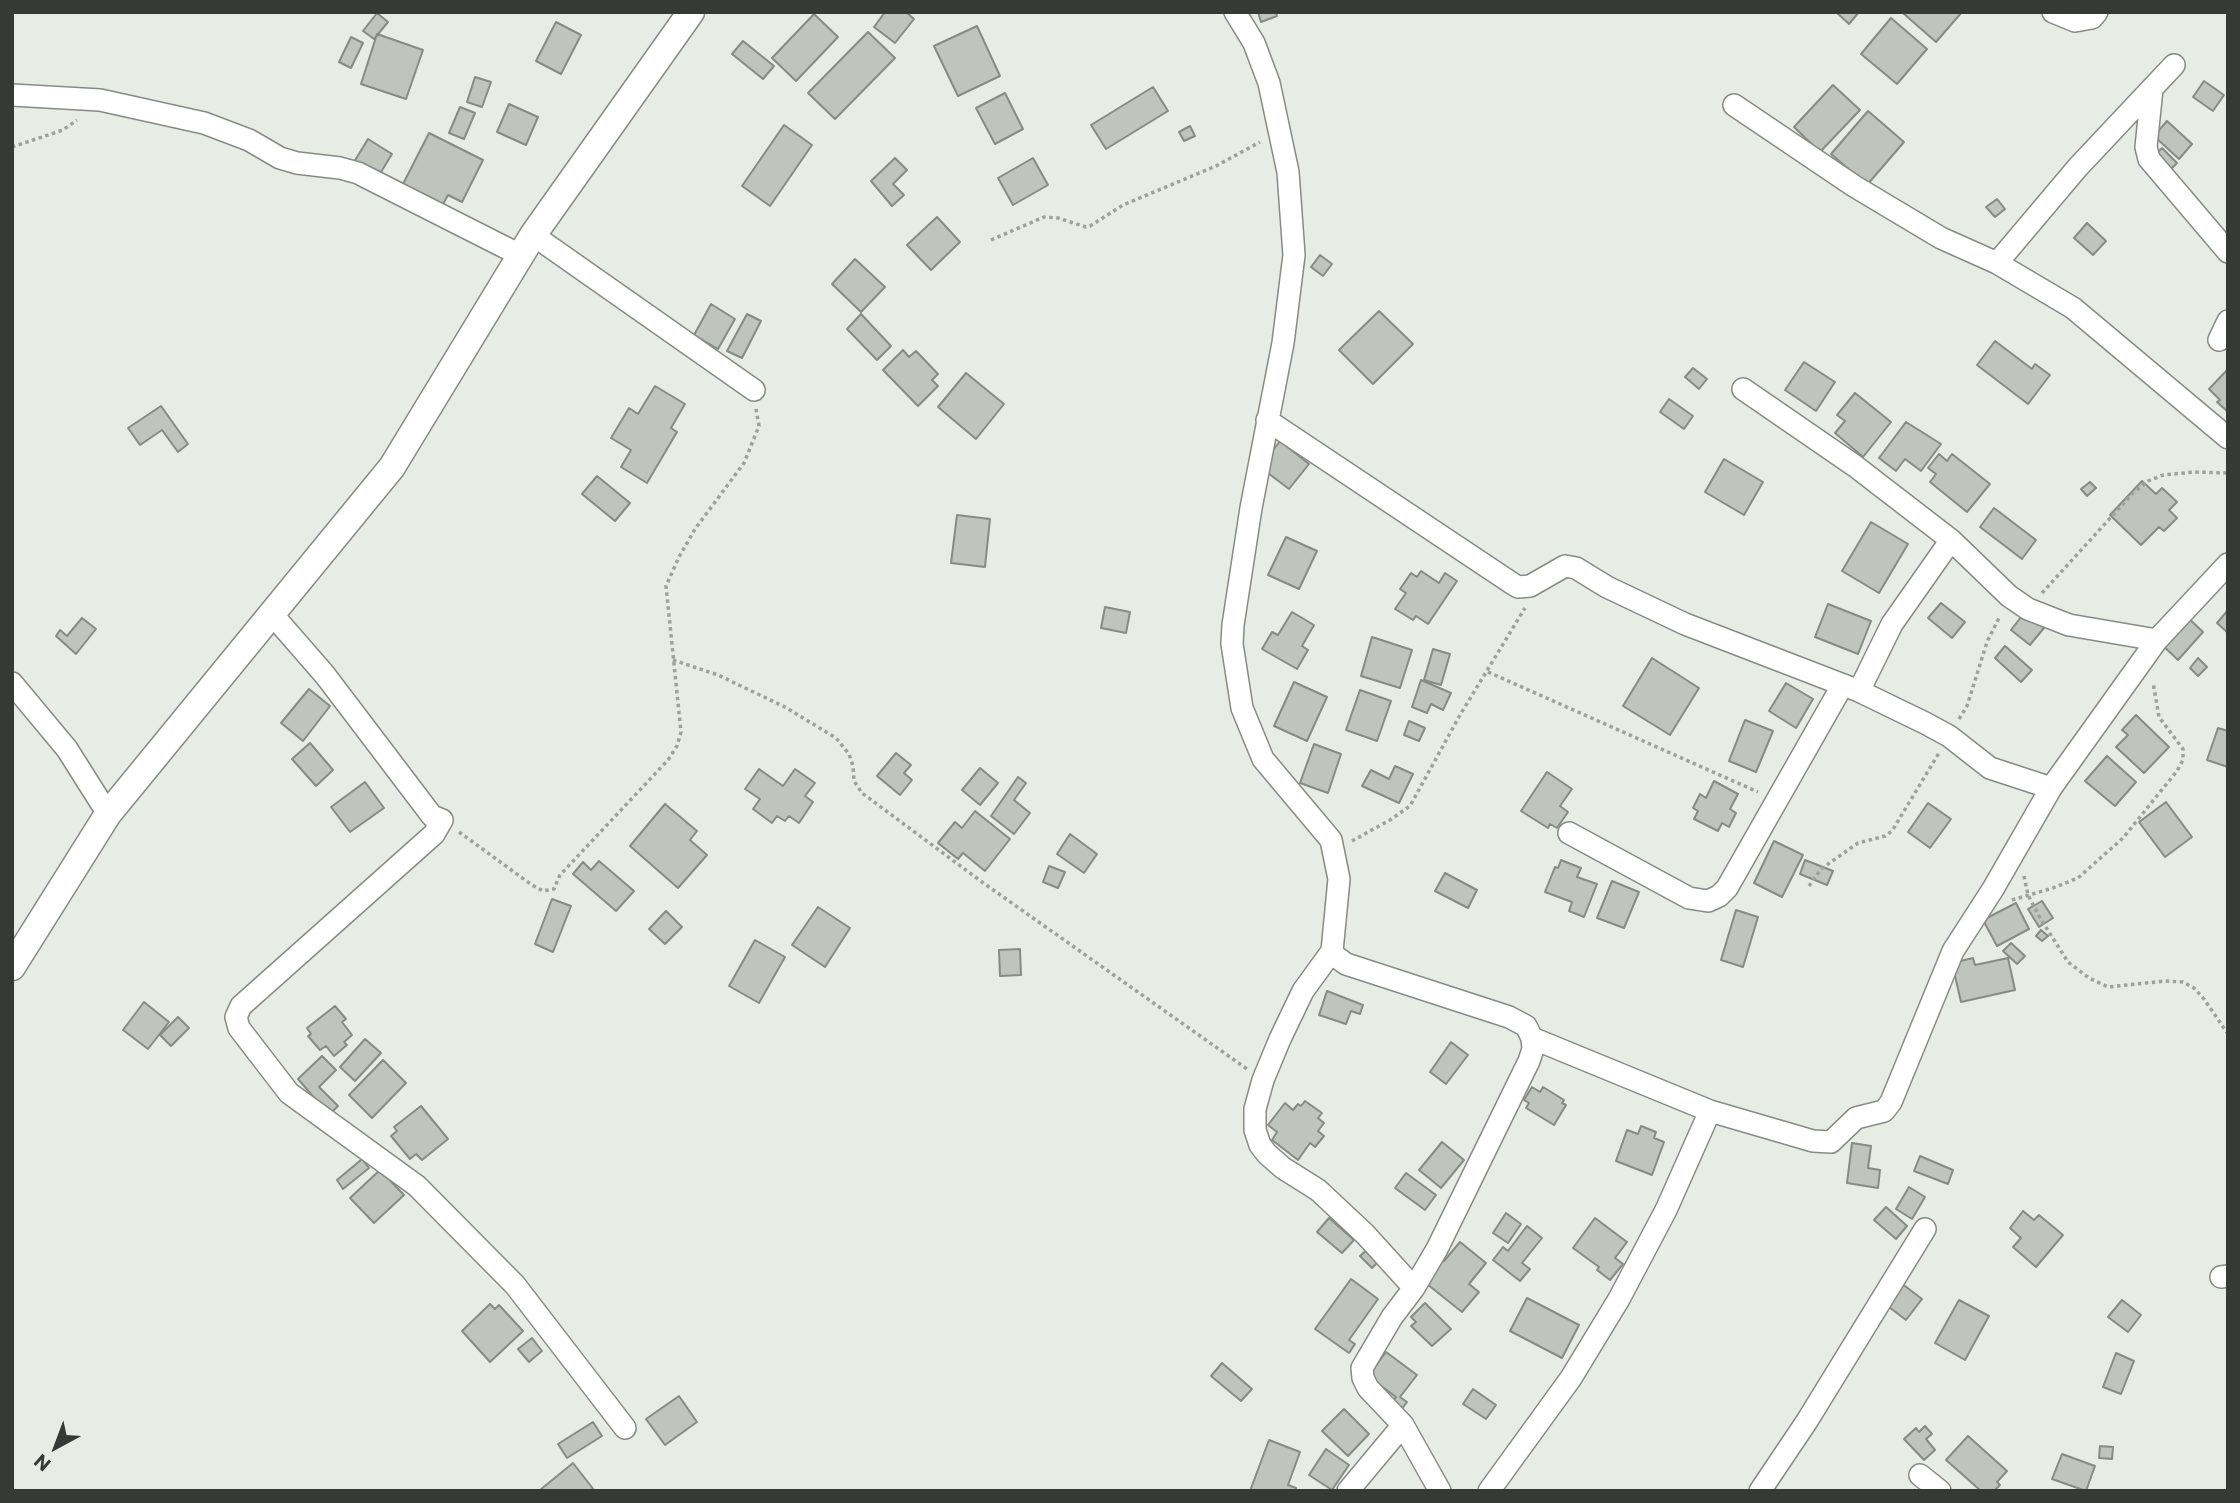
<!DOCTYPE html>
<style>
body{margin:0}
#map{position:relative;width:2240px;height:1503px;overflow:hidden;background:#e7ece5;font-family:Commissioner,sans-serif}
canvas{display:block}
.frame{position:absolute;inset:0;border:14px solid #373936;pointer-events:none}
.north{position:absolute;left:21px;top:1412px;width:70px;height:70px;-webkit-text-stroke:5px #e7ece5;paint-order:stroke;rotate:221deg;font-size:19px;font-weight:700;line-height:28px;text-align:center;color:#373936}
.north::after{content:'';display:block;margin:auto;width:24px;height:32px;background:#373936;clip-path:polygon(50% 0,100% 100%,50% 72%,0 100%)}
</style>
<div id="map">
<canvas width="2240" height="1503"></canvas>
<div class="frame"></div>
<div class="north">N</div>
</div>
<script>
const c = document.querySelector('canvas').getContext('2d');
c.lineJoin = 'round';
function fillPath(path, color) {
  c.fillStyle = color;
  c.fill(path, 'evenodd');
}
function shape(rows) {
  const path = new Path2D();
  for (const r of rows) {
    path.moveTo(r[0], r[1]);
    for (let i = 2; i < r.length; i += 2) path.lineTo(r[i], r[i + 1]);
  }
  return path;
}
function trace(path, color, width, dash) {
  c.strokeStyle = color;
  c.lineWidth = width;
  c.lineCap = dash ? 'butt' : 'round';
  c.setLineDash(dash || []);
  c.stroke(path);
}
const building = shape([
 [885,12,906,12,914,19,895,43,874,27,885,12],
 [1258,12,1276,12,1277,16,1261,22,1258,12],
 [1836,12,1859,12,1849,24,1836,12],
 [1905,12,1962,12,1936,42,1904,14,1905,12],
 [377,13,388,22,374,39,363,31,377,13],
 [814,14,838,37,796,81,772,58,814,14],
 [1891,18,1927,49,1897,84,1861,54,1891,18],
 [556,22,581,35,561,74,536,61,556,22],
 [977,26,1000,76,958,96,934,46,977,26],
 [868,32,895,58,835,119,808,93,868,32],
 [377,34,423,50,406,99,361,84,377,34],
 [351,37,363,43,351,68,339,62,351,37],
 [743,41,774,66,763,79,732,54,743,41],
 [475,77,491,82,482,107,467,102,475,77],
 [2204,81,2224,95,2213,111,2193,97,2204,81],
 [1833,85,1860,110,1820,152,1794,127,1833,85],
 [1153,87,1168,111,1106,149,1091,125,1153,87],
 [1005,93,1023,129,995,144,976,108,1005,93],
 [509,104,538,117,526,145,497,132,509,104],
 [460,107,475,113,464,139,449,133,460,107],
 [1868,111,1904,142,1867,185,1831,154,1868,111],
 [2167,121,2192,144,2179,159,2154,136,2167,121],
 [784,125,812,145,770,206,742,186,784,125],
 [1190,126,1195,136,1184,141,1179,132,1190,126],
 [429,133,483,160,462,202,448,195,441,208,401,188,429,133],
 [368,139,392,154,378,177,354,162,368,139],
 [2162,148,2177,163,2166,174,2151,159,2162,148],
 [895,158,907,170,893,184,904,195,892,206,871,181,895,158],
 [1033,158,1048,185,1013,205,998,178,1033,158],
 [1997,199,2005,209,1995,217,1986,207,1997,199],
 [937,217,960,242,931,270,907,245,937,217],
 [2087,223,2106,241,2093,255,2074,238,2087,223],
 [1320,255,1332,264,1323,276,1311,267,1320,255],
 [855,259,885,287,861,312,832,284,855,259],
 [711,304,735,319,718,349,694,335,711,304],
 [1379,311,1413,344,1373,384,1339,350,1379,311],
 [747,314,761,321,742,358,727,351,747,314],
 [861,314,891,346,877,360,847,329,861,314],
 [1995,341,2032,369,2035,364,2050,375,2028,404,1977,365,1995,341],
 [903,350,909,357,916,351,938,374,932,380,938,386,918,406,883,370,903,350],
 [1804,362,1835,382,1816,411,1785,390,1804,362],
 [1693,368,1707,379,1699,389,1685,377,1693,368],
 [2228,369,2228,412,2217,402,2220,400,2209,389,2228,369],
 [966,373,1004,404,976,439,938,407,966,373],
 [655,386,685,404,671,428,677,432,647,483,621,467,631,450,611,438,629,408,638,414,655,386],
 [1855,393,1891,422,1863,457,1835,433,1845,421,1837,415,1855,393],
 [1669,399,1693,416,1684,429,1660,412,1669,399],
 [161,406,188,444,178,452,162,430,140,445,128,428,161,406],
 [1906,422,1941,444,1921,471,1905,459,1896,471,1879,458,1906,422],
 [1280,441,1309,464,1289,489,1260,467,1280,441],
 [1939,454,1947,461,1952,454,1990,484,1967,512,1930,482,1936,474,1928,468,1939,454],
 [1724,459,1763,482,1744,515,1705,492,1724,459],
 [597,476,630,503,615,521,582,494,597,476],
 [2142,481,2156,494,2162,488,2177,502,2169,510,2177,518,2164,531,2159,527,2141,545,2110,515,2142,481],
 [2090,482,2096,488,2087,496,2081,489,2090,482],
 [1994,508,2036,540,2022,559,1980,527,1994,508],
 [957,515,990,519,985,567,951,563,957,515],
 [1871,522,1908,544,1879,593,1842,571,1871,522],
 [1286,537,1317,551,1299,589,1268,575,1286,537],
 [1421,571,1439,583,1445,573,1457,581,1428,624,1416,616,1413,620,1395,609,1406,593,1400,589,1411,573,1417,577,1421,571],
 [1941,603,1965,622,1952,638,1928,618,1941,603],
 [1828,604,1871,621,1858,654,1815,637,1828,604],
 [1105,607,1130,612,1126,633,1101,628,1105,607],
 [2028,608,2048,623,2030,645,2011,630,2028,608],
 [2228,610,2228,633,2217,623,2228,610],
 [1292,612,1314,625,1302,646,1308,650,1297,669,1262,649,1272,632,1278,635,1292,612],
 [2184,614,2203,632,2178,660,2159,642,2184,614],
 [82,618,96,629,76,654,56,636,60,630,67,636,82,618],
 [1372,637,1412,650,1400,688,1361,676,1372,637],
 [2005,646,2032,670,2021,682,1995,658,2005,646],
 [1433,649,1450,654,1441,685,1424,680,1433,649],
 [1652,658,1699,688,1670,735,1623,706,1652,658],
 [2198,658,2207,667,2198,676,2190,668,2198,658],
 [1421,680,1451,693,1443,710,1431,704,1427,713,1412,707,1421,680],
 [1294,682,1327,697,1307,741,1274,726,1294,682],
 [1786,683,1813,699,1796,728,1769,711,1786,683],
 [309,689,330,706,303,741,281,723,309,689],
 [1360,690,1391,701,1377,741,1346,730,1360,690],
 [2136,715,2169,747,2144,773,2116,747,2128,735,2122,730,2136,715],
 [1745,720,1773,731,1756,772,1729,761,1745,720],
 [1409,721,1425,728,1419,741,1404,735,1409,721],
 [2218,728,2228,731,2228,767,2207,760,2218,728],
 [310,743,333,770,316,786,292,759,310,743],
 [1314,744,1341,754,1328,793,1300,783,1314,744],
 [896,753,911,765,904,773,912,780,900,795,877,776,896,753],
 [2107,756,2136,782,2115,806,2085,781,2107,756],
 [1395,766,1413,774,1399,803,1362,786,1371,770,1389,779,1395,766],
 [980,768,998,783,980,805,962,790,980,768],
 [759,769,783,786,795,769,815,783,805,796,813,802,799,823,789,816,785,821,777,816,772,823,753,809,760,799,745,789,759,769],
 [1547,772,1572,789,1560,806,1568,812,1557,828,1550,824,1548,828,1521,811,1547,772],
 [1018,777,1026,783,1014,800,1030,813,1014,834,991,816,1018,777],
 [1714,781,1738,794,1730,809,1736,813,1729,827,1722,823,1718,831,1694,819,1698,811,1693,808,1700,794,1706,798,1714,781],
 [365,782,384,808,350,832,331,807,365,782],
 [2166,802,2192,837,2165,857,2139,822,2166,802],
 [1928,803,1951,819,1930,848,1908,832,1928,803],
 [665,804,697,831,690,840,707,855,678,888,630,846,665,804],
 [975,811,1010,839,985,871,963,853,958,859,938,843,955,822,962,828,975,811],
 [1070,834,1097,854,1084,873,1057,854,1070,834],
 [1774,841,1803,855,1782,897,1754,883,1774,841],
 [1561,860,1581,868,1577,877,1597,884,1584,917,1569,911,1572,902,1545,892,1555,867,1558,868,1561,860],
 [1805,860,1833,871,1827,885,1800,874,1805,860],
 [599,861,634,891,616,911,573,874,583,862,591,870,599,861],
 [1049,866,1065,872,1058,888,1043,882,1049,866],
 [1445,873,1477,890,1468,908,1435,891,1445,873],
 [1612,881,1639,892,1624,928,1597,918,1612,881],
 [552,899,571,906,553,952,535,944,552,899],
 [2042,901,2053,918,2039,927,2028,909,2042,901],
 [2016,903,2029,929,1997,946,1983,920,2016,903],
 [818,907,850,928,825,967,792,945,818,907],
 [1736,910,1758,917,1743,967,1721,960,1736,910],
 [666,911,682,927,665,944,649,929,666,911],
 [2041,930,2048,936,2042,941,2036,936,2041,930],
 [755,940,785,957,759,1003,729,986,755,940],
 [2011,943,2025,956,2017,964,2003,951,2011,943],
 [1020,949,1021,975,1000,976,999,950,1020,949],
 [1973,958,1975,965,2008,958,2015,990,1961,1002,1952,963,1973,958],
 [1327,991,1363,1005,1360,1014,1351,1011,1346,1024,1319,1015,1327,991],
 [144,1002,169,1022,148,1049,123,1030,144,1002],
 [335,1006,346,1019,342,1022,352,1035,344,1042,347,1045,334,1056,326,1046,320,1050,308,1036,311,1034,307,1028,335,1006],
 [178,1017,189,1028,171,1046,160,1035,178,1017],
 [365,1039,381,1053,355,1081,340,1067,365,1039],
 [1451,1042,1468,1055,1446,1084,1430,1072,1451,1042],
 [322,1056,336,1070,319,1087,338,1106,329,1115,298,1079,322,1056],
 [383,1060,406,1083,372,1118,349,1095,383,1060],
 [1532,1087,1540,1092,1543,1087,1564,1100,1562,1103,1566,1105,1554,1125,1526,1108,1529,1103,1524,1100,1532,1087],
 [1305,1101,1322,1113,1318,1118,1324,1123,1318,1131,1324,1136,1315,1147,1310,1143,1298,1160,1272,1140,1277,1132,1268,1125,1285,1103,1293,1110,1298,1104,1301,1106,1305,1101],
 [421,1106,448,1139,422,1160,416,1154,410,1159,391,1136,397,1131,394,1127,421,1106],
 [1641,1126,1656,1132,1654,1138,1664,1142,1652,1175,1616,1161,1627,1130,1638,1134,1641,1126],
 [1442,1142,1464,1160,1441,1188,1419,1170,1442,1142],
 [1852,1143,1871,1146,1868,1168,1880,1170,1878,1188,1847,1183,1852,1143],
 [1920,1156,1953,1170,1948,1184,1914,1171,1920,1156],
 [362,1159,369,1168,343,1189,337,1180,362,1159],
 [380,1170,404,1195,374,1223,350,1198,380,1170],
 [1406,1173,1436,1195,1425,1210,1395,1188,1406,1173],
 [1909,1187,1925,1197,1912,1219,1896,1209,1909,1187],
 [1886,1207,1907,1226,1896,1239,1874,1220,1886,1207],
 [2023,1211,2034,1220,2039,1215,2063,1235,2036,1267,2013,1247,2021,1238,2010,1228,2023,1211],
 [1506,1213,1521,1224,1508,1243,1493,1233,1506,1213],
 [1329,1218,1354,1240,1342,1253,1317,1232,1329,1218],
 [1595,1218,1627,1242,1615,1258,1623,1264,1610,1280,1597,1270,1599,1267,1573,1248,1595,1218],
 [1527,1226,1542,1238,1522,1263,1530,1269,1520,1281,1493,1260,1503,1247,1508,1251,1527,1226],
 [1460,1242,1486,1263,1469,1284,1479,1292,1462,1312,1422,1280,1440,1258,1444,1261,1460,1242],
 [1369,1248,1381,1259,1372,1268,1360,1256,1369,1248],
 [1351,1279,1378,1299,1349,1340,1355,1344,1349,1353,1315,1329,1351,1279],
 [1901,1283,1922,1299,1906,1320,1885,1304,1901,1283],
 [1527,1298,1579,1325,1562,1358,1510,1331,1527,1298],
 [1959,1300,1989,1316,1965,1360,1935,1343,1959,1300],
 [2122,1300,2141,1315,2128,1332,2108,1317,2122,1300],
 [1425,1303,1451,1329,1432,1346,1411,1326,1416,1322,1411,1317,1425,1303],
 [490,1304,495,1309,499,1305,523,1331,490,1362,462,1331,490,1304],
 [532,1338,542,1351,529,1362,518,1349,532,1338],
 [1386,1352,1417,1375,1400,1397,1407,1402,1398,1414,1389,1407,1396,1397,1368,1376,1386,1352],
 [2116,1353,2134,1361,2121,1394,2103,1387,2116,1353],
 [1222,1363,1252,1389,1241,1401,1211,1376,1222,1363],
 [1473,1389,1496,1405,1486,1419,1463,1404,1473,1389],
 [679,1396,697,1422,665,1445,646,1419,679,1396],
 [1344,1409,1369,1434,1348,1456,1322,1431,1344,1409],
 [593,1422,602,1436,567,1458,558,1444,593,1422],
 [1925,1426,1932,1434,1926,1439,1935,1450,1924,1460,1904,1439,1916,1428,1919,1432,1925,1426],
 [1968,1436,2007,1471,1997,1482,2000,1485,1994,1491,1981,1491,1946,1460,1968,1436],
 [1269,1440,1300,1452,1288,1485,1296,1488,1295,1491,1250,1491,1269,1440],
 [2100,1446,2113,1447,2112,1459,2099,1458,2100,1446],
 [1326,1449,1349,1465,1332,1490,1309,1475,1326,1449],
 [2062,1454,2095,1466,2086,1491,2052,1479,2062,1454],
 [573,1463,594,1490,540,1491,540,1490,573,1463]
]);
fillPath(building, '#bfc4bd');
trace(building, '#878b85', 2);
const minor = shape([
 [1235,12,1254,43,1269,83,1288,172,1294,255,1283,343,1251,508,1233,625,1232,644,1242,708,1263,759,1331,840,1339,879,1332,951,1335,956,1346,964,1509,1017,1526,1026,1532,1038,1533,1049,1529,1061,1437,1249,1414,1288,1392,1317,1362,1368,1363,1378,1368,1388,1403,1425,1440,1491],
 [2053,12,2075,21,2092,18,2097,12],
 [2152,89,2146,147,2149,159,2228,252],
 [12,95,100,100,204,123,249,140,280,158,297,163,340,168,358,173,520,255],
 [1734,105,1854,186,1941,238,1997,263,2073,308,2228,438],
 [533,235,754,390],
 [1997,263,2078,167,2174,65],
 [2219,340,2228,321],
 [1743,389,1855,466,1951,540,2009,596,2028,609,2069,625,2157,640],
 [1267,420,1513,584,1518,587,1530,586,1565,566,1576,568,1607,587,1685,624,1859,691,1925,723,1949,736,1990,768,2051,788],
 [271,613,325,675,432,816,442,820,434,834,241,1006,236,1017,239,1028,289,1093,417,1186,515,1285,625,1428],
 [12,683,67,749,108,814],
 [1859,691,1892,624,1951,540],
 [1569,833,1689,898,1708,901,1719,896,1727,888,1842,686],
 [1332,951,1303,991,1280,1039,1263,1080,1255,1109,1255,1130,1260,1145,1267,1154,1283,1168,1318,1190,1365,1234,1414,1288],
 [1532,1038,1710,1111,1813,1141,1831,1142,1856,1118,1884,1111,1891,1102,1953,951,1993,889,2051,788,2157,640,2228,564],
 [2221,1277,2228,1276],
 [1920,1475,1940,1491],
 [1348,1491,1403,1425],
 [1489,1491,1571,1378,1619,1299,1666,1210,1710,1111],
 [1760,1491,1807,1421,1925,1229]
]);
const tertiary = shape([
 [12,967,108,814,392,467,533,235,691,12]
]);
trace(minor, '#878b85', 24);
trace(tertiary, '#878b85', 29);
trace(shape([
 [12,147,63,130,77,120],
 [991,240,1044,217,1058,218,1086,227,1090,226,1123,205,1216,166,1260,142],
 [2042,593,2133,493,2148,481,2163,475,2194,472,2228,473],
 [673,660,718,675,785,707,836,738,849,754,853,766,854,781,862,793,982,882,1247,1069],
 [1488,672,1758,792],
 [1959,719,1967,706,1987,642,2000,616],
 [459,832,532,885,543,891,554,889,560,875,668,760,677,746,681,732,666,586,679,557,695,529,744,463,759,426,756,409],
 [1352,841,1390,820,1410,806,1460,715,1525,608],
 [2024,876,2028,895,2040,918,2068,962,2089,978,2108,987,2165,981,2183,982,2194,988,2204,999,2228,1034],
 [1809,886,1821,869,1858,843,1885,836,1892,831,1939,753],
 [2012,900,2053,888,2078,878,2123,838,2177,771,2183,760,2183,749,2159,717,2153,682]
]), '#9ea29d', 3.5, [3.5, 3.5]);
trace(minor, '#fff', 21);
trace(tertiary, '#fff', 26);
</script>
